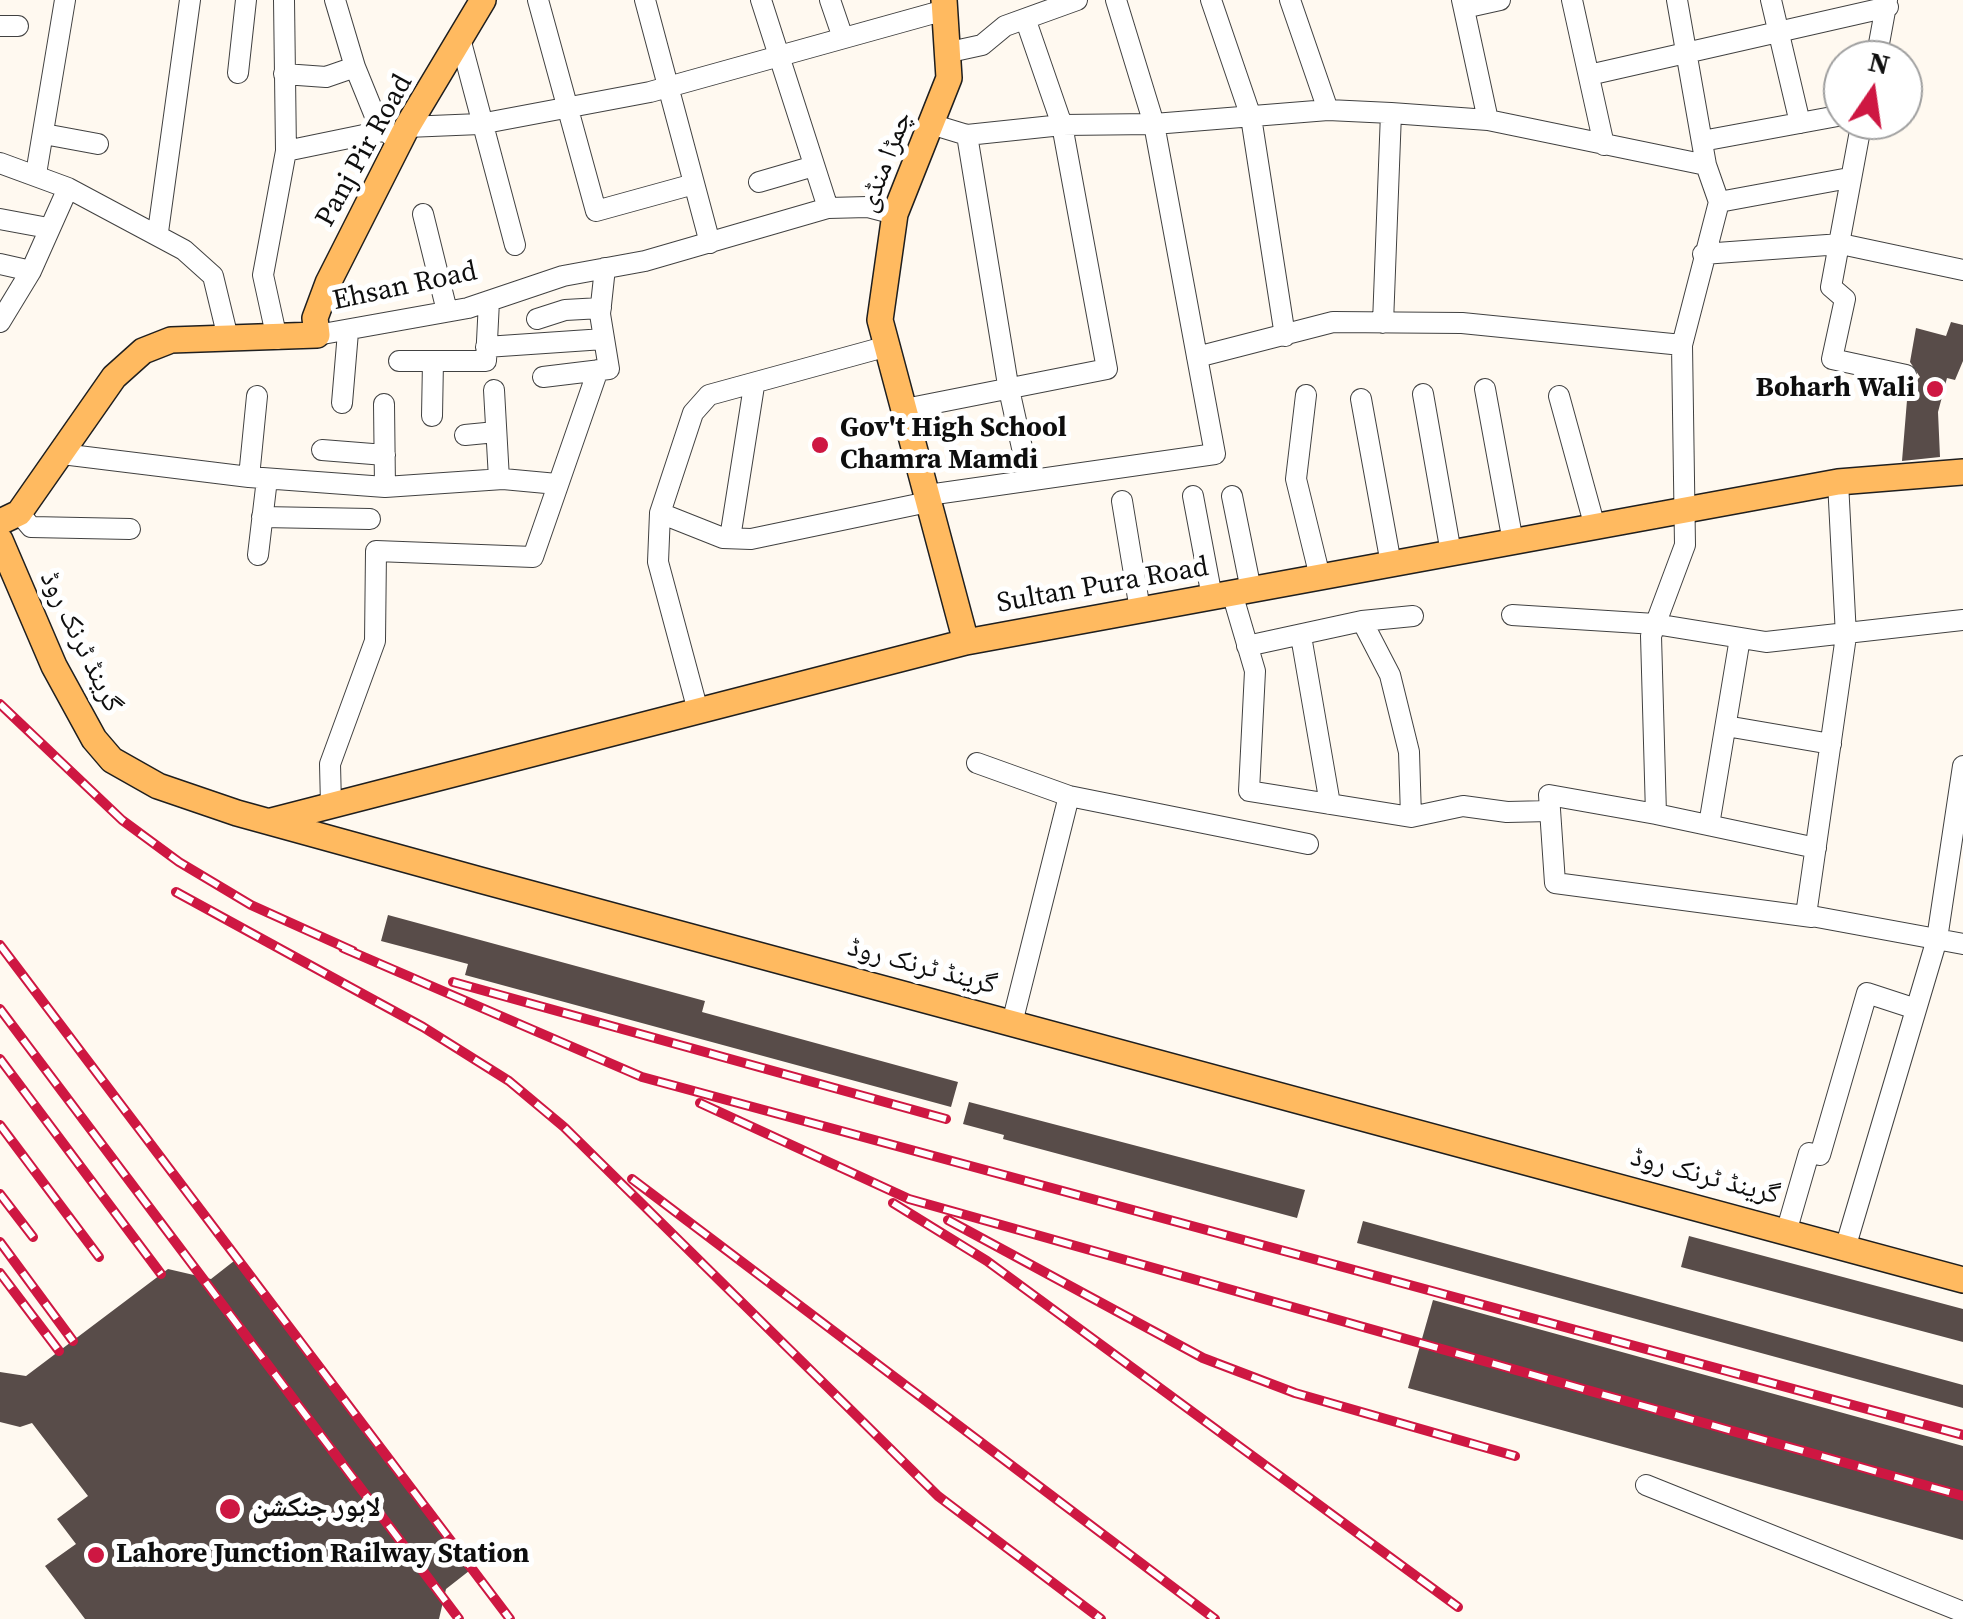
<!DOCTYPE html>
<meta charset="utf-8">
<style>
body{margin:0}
#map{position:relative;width:1963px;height:1619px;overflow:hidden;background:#fff9f0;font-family:"Source Serif 4",serif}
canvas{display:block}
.north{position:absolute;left:1823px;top:40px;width:100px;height:100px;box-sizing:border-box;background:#fff;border:2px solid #9f9f9f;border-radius:50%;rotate:13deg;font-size:28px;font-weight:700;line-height:40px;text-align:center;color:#0e0e0e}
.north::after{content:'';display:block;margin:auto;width:35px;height:45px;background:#ce1742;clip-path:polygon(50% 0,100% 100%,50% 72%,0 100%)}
</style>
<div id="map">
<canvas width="1963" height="1619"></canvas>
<div class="north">N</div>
</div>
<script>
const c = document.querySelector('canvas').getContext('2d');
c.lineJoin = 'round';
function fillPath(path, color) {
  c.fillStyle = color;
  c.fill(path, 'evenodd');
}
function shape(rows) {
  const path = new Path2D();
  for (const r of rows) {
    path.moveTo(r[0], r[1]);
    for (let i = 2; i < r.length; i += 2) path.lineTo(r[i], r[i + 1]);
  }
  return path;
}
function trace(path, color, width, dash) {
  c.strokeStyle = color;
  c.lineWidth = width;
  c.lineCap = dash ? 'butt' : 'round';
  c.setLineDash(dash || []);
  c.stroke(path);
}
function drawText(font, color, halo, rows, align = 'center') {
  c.font = font + ' "Source Serif 4","Noto Naskh Arabic",serif';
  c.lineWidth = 10;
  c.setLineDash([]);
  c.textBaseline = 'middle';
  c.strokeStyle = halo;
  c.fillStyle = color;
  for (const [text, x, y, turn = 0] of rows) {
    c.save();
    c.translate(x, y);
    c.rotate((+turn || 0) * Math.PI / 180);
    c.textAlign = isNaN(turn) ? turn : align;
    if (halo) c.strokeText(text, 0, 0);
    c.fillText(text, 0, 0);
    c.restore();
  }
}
fillPath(shape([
 [1951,322,1963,325,1963,361,1955,380,1947,378,1938,412,1940,457,1902,461,1908,388,1920,377,1910,362,1916,328,1946,336],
 [388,915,705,1001,702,1012,958,1082,951,1107,465,975,468,964,381,941],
 [969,1102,1305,1190,1297,1218,1003,1139,1004,1135,963,1124],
 [1363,1221,1963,1385,1963,1408,1357,1243],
 [1689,1236,1963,1309,1963,1342,1681,1267],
 [234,1261,469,1571,446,1589,439,1619,85,1619,45,1566,76,1544,57,1519,88,1496,32,1423,20,1427,0,1422,0,1372,26,1376,168,1269,211,1279],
 [1433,1300,1963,1446,1963,1540,1408,1388]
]), '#584c49');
const minor = shape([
 [335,0,355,67],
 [538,0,596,211,694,184],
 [645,0,710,243],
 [761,0,828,208],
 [830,0,842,35],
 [1211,0,1251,117,1285,336],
 [1290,0,1328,110],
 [1462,0,1488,120],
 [1572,0,1604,145],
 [1771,0,1800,123],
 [1464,8,1500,0],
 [0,26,18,26],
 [461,42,515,245],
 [950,52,982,45,1005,26,1077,0],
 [1876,60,1887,0],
 [238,73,246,0],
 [284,74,326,77,355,67,379,126,399,142],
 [1589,75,1888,7],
 [1862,120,1831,287,1845,299,1832,359,1906,375],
 [934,125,967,135,1062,125,1154,124,1328,110,1391,113,1488,120,1706,165,1677,0],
 [407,127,480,124,650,92,945,10],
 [44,134,98,144],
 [967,135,1008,385,1029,479],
 [1702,141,1843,115],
 [286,151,383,131],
 [0,163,68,188,184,250,213,276,228,338],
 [1706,165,1719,202,1682,345,1685,545,1651,636,1656,814,1816,848],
 [36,174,65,0],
 [759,182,814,166],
 [1719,202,1849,178],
 [423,214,447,311],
 [0,219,48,228],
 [158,232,190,0],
 [1703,254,1841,244,1963,270],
 [0,264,31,271],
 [537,319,565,310,601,308],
 [0,322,31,271,68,188],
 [1383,323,1391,113],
 [317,335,468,308,563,276,645,261,828,208,868,207,895,214],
 [277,339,263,275,286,151,284,0],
 [486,347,604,339],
 [1197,357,1333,322,1462,323,1682,345],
 [399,361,486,361,489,301],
 [543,377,609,369,600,314,605,268],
 [1485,389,1513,542],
 [494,390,499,479],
 [1423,394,1451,553],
 [1306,395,1296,479,1320,577],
 [1559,396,1595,527],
 [1361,399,1391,564],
 [342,403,348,332],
 [384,404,385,487],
 [905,409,1107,369,1062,125,1026,21],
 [432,416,433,361],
 [465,435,496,432],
 [322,450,385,455],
 [62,454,249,477,385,487,503,479,557,484],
 [249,477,257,396],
 [1838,482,1846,636,1806,915,1963,944],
 [928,495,1215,454,1154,124,1116,0],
 [1193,496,1212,597],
 [1232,496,1251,590],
 [1122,501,1140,610],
 [19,513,31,527,130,529],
 [660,513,723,538,751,539,928,502],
 [262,517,370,519],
 [730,538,754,386],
 [258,555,267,479],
 [1232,593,1255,671,1249,791,1411,817,1463,806,1507,812,1550,811],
 [1512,615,1655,624,1766,642,1963,620],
 [1362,621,1390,675,1409,752,1411,817],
 [1301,636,1330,804],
 [1247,646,1362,621,1413,616],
 [698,711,658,562,660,513,693,413,709,395,888,346],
 [1726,726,1831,744],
 [977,763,1069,796,1308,844],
 [331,805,330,764,375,641,376,551,533,557,598,370],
 [1656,814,1549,795,1555,883,1812,917],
 [1709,825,1740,638],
 [1012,1023,1069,796],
 [1787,1229,1809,1153,1820,1155,1867,993,1916,1009],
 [1846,1245,1937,939,1963,766],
 [1646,1485,1963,1612]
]);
const major = shape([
 [944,0,949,78,895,214,880,320,966,642],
 [0,522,19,513,114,377,143,351,171,340,317,335,315,318,328,283,407,127,483,0],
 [0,540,54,666,94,739,112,760,158,786,237,813,480,880,1963,1280],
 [271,821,966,642,1838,482,1963,472]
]);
trace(minor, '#414141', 22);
trace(major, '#1f1f1f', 28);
trace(minor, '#fff', 20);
trace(major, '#ffba60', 25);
const rail = shape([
 [0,704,122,820,179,862,251,905,353,951],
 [176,892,423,1027,509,1081,564,1127,938,1496,1101,1619],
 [0,945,510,1619],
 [343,948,642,1077,1963,1435],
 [453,982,946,1119],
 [0,1009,459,1619],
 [0,1059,161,1274],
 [700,1103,909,1199,1963,1496],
 [0,1125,99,1257],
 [632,1179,1215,1619],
 [0,1194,33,1237],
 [893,1203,987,1261,1458,1607],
 [948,1220,1203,1358,1295,1393,1515,1456],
 [0,1242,73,1341],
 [0,1273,59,1351]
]);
trace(rail, '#ce1742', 10);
trace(rail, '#fff', 6, [19]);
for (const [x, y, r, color] of [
 [1935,389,10,"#ce1742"],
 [820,445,10,"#ce1742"],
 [230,1509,12,"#ce1742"],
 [96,1555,10,"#ce1742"]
]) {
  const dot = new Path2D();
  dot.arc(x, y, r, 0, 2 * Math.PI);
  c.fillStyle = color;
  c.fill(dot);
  trace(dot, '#fff', 4);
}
drawText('28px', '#0e0e0e', '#fff', [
 ["Panj Pir Road",365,151,-61],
 ["چمڑا منڈی",886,162,-69],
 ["Ehsan Road",405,287,-12],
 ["Sultan Pura Road",1103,586,-10],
 ["گرینڈ ٹرنک روڈ",80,642,64],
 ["گرینڈ ٹرنک روڈ",922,967,15],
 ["گرینڈ ٹرنک روڈ",1705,1177,15]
]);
drawText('bold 28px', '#0e0e0e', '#fff', [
 ["Boharh Wali",1915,389,"right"],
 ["Gov't High School",840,429],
 ["Chamra Mamdi",840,461],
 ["لاہور جنکشن",252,1509],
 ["Lahore Junction Railway Station",116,1555]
], 'left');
</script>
